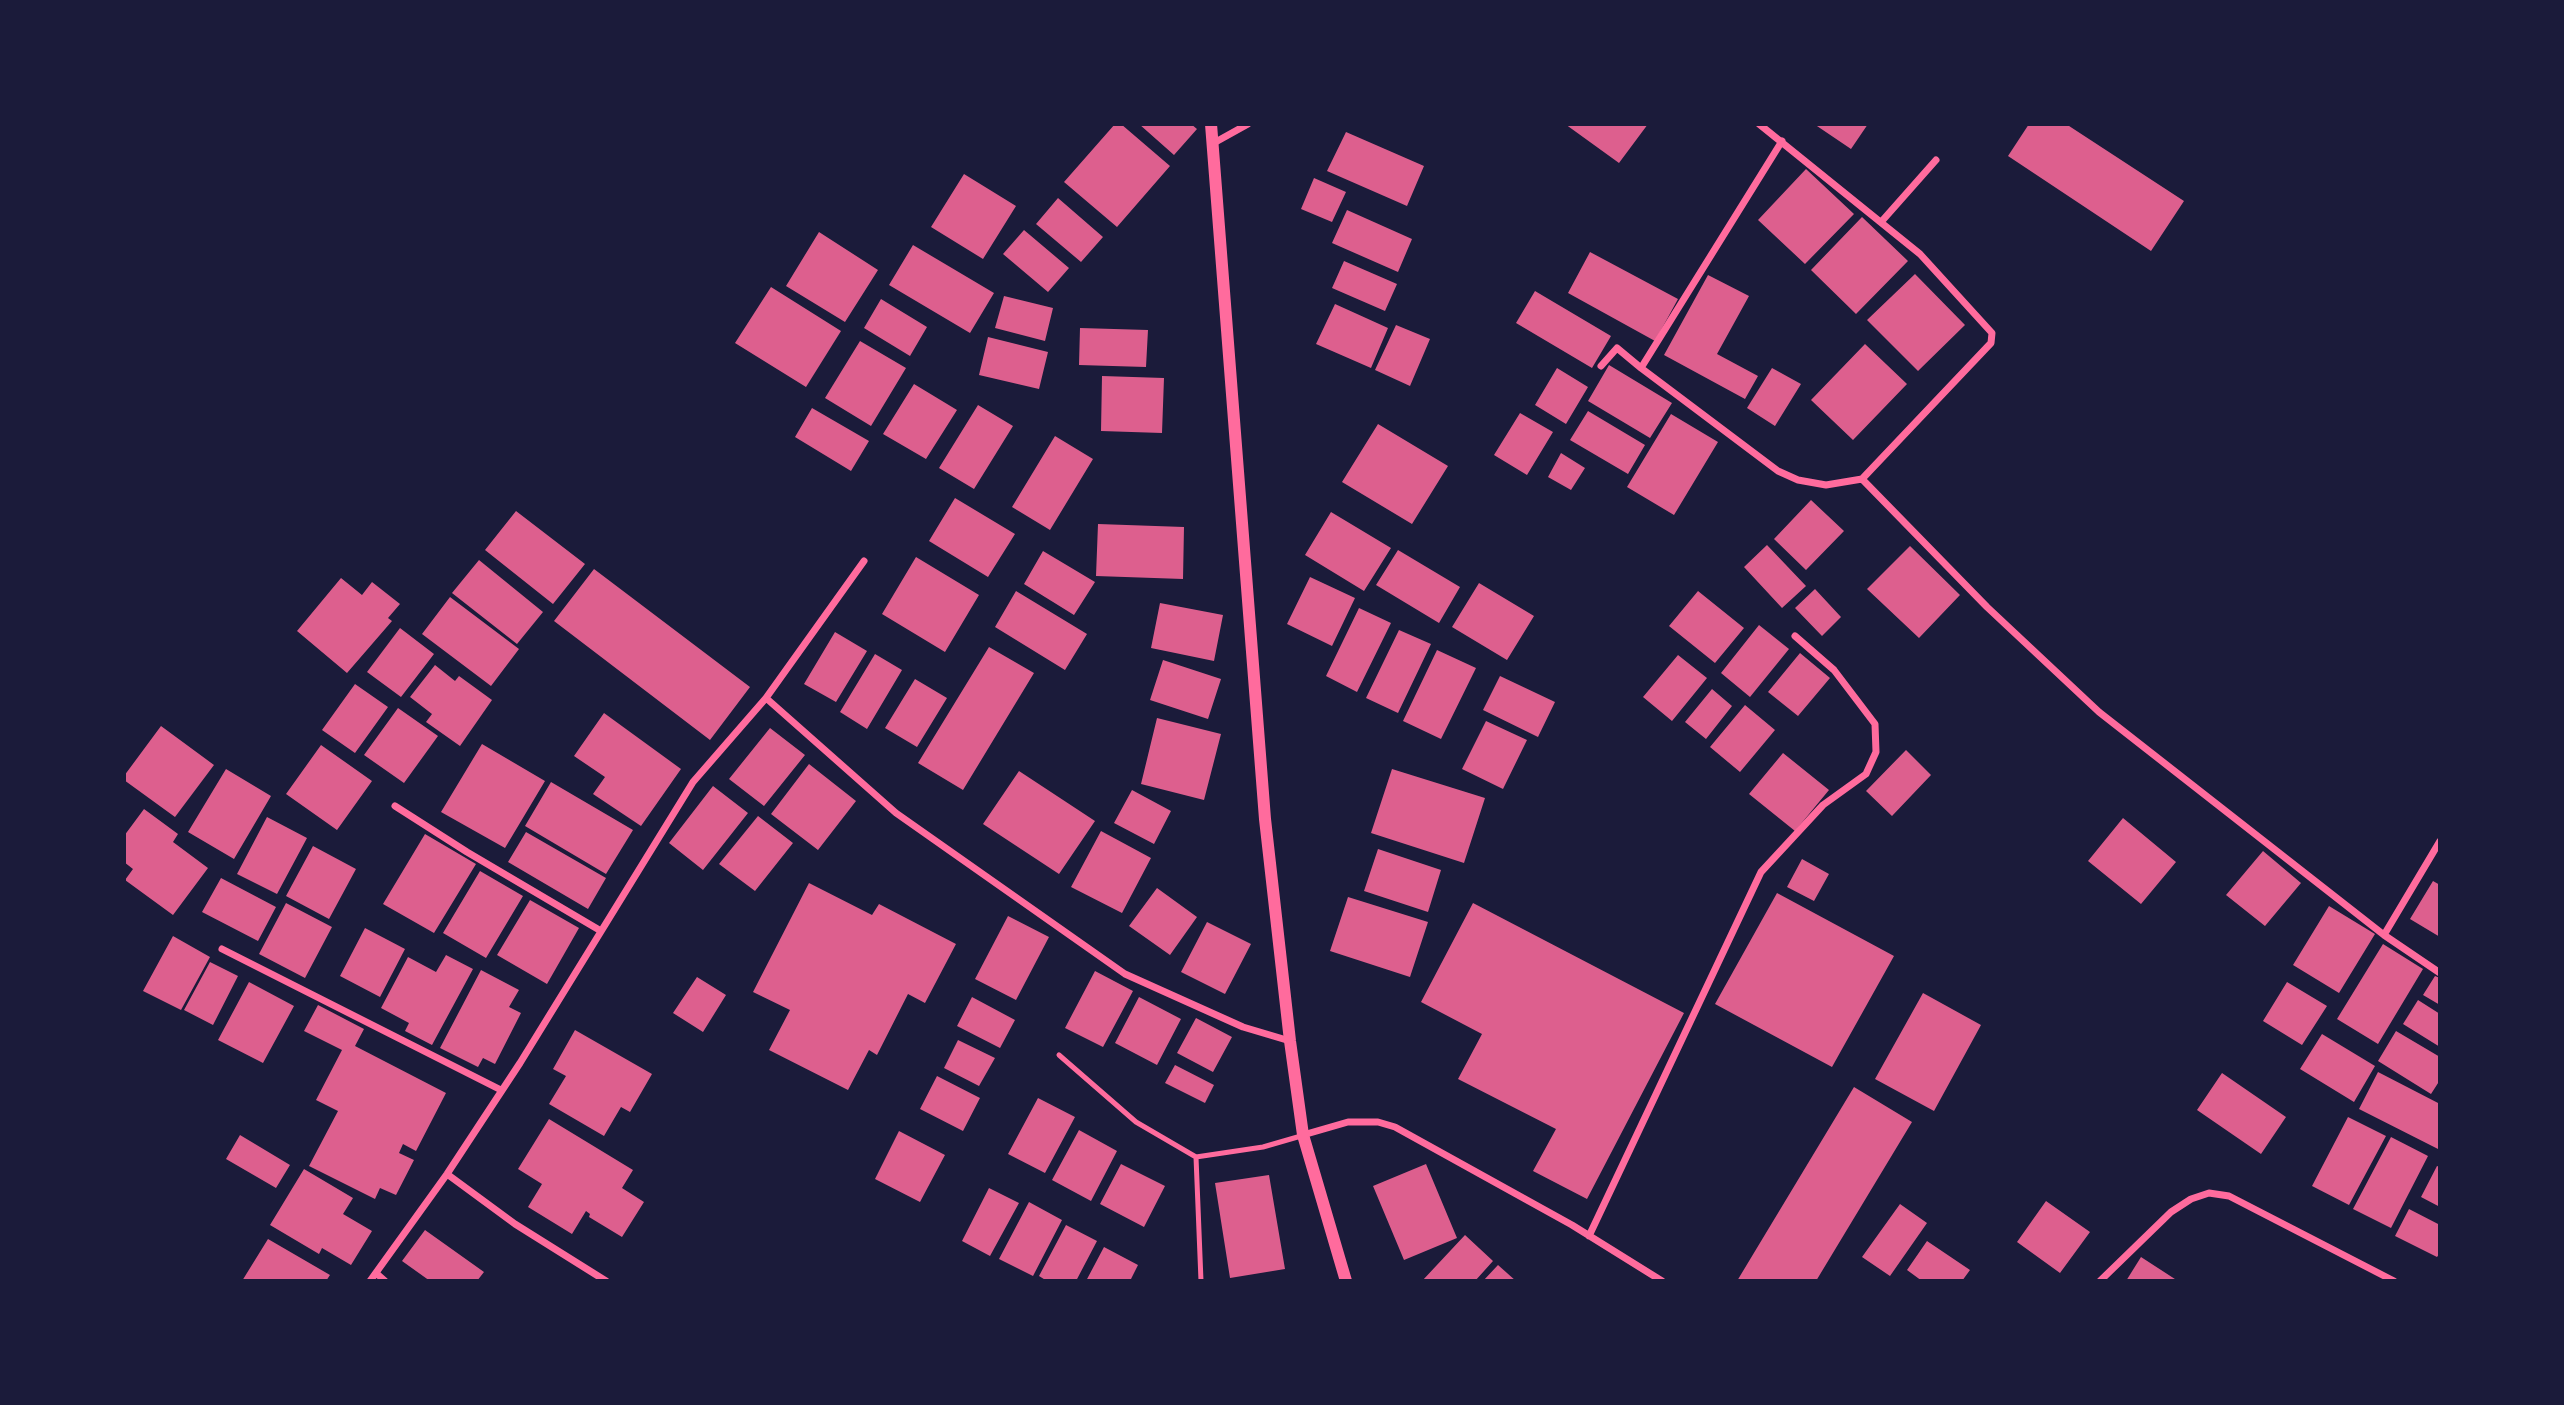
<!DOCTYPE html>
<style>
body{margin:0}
#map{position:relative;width:2564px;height:1405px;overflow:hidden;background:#1b1b3a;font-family:"Sofia Sans Condensed",sans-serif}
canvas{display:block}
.frame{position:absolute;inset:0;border:126px solid #1b1b3a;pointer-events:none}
</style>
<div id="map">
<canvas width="2564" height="1405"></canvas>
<div class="frame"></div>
</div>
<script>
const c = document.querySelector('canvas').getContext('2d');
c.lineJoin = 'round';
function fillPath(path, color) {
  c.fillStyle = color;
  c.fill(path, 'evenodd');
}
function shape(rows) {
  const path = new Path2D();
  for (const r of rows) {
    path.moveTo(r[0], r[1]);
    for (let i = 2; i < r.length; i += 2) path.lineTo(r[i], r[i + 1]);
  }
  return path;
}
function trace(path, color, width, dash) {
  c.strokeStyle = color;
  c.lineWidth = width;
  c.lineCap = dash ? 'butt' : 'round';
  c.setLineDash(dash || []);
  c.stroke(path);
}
fillPath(shape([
 [1115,124,1121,124,1170,166,1117,227,1064,182],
 [1139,124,1191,124,1197,129,1174,155],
 [1565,124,1648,124,1619,163],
 [1814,124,1868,124,1851,149],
 [2029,124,2066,124,2184,201,2151,251,2008,156],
 [1346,132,1424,166,1407,206,1327,171],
 [1806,169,1854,214,1805,264,1758,220],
 [964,174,1016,206,983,259,931,227],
 [1314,178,1346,192,1332,222,1301,209],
 [1058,198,1103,237,1081,262,1036,224],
 [1347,210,1412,239,1398,272,1332,243],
 [1862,217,1908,261,1856,314,1811,270],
 [1024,230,1069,268,1048,292,1003,254],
 [819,232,878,270,845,322,786,286],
 [913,245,994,293,970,333,889,285],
 [1590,252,1678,299,1655,341,1568,293],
 [1344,261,1397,284,1385,311,1332,288],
 [1915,274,1965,325,1918,371,1867,320],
 [1708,275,1749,296,1717,354,1758,376,1745,399,1664,355],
 [771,287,841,331,806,387,735,343],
 [1535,291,1611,336,1592,368,1516,323],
 [1004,296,1053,308,1045,341,995,328],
 [881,299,927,327,910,356,864,328],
 [1335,304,1388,328,1371,368,1316,344],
 [1396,325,1430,339,1410,386,1375,370],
 [1080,328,1148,330,1146,367,1079,365],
 [988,337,1048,352,1039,389,979,375],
 [860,341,906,368,871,426,825,398],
 [1865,344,1907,384,1853,440,1811,400],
 [1609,365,1672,403,1650,438,1588,401],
 [1557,368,1588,387,1566,424,1535,405],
 [1772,368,1801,384,1775,426,1747,408],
 [1102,376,1164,378,1162,433,1101,431],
 [914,384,957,410,926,459,883,434],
 [978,405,1013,426,974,489,939,468],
 [812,408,869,441,851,471,795,437],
 [1588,411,1645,445,1628,474,1570,440],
 [1520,413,1553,432,1527,475,1494,455],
 [1671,414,1718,442,1674,515,1627,487],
 [1378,424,1448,466,1412,524,1342,482],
 [1055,436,1093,459,1050,530,1012,507],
 [1561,453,1585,468,1571,490,1548,477],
 [955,498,1015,534,988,577,929,541],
 [1811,500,1844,531,1806,570,1774,539],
 [516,511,585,564,553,604,485,550],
 [1331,512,1391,548,1364,591,1305,555],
 [1098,524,1184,527,1183,579,1096,576],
 [1767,545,1806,586,1782,608,1744,567],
 [1910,546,1960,595,1919,638,1867,589],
 [1398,550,1460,587,1439,623,1376,585],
 [1043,551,1095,582,1074,615,1024,584],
 [916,557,979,595,945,652,882,614],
 [479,560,543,612,517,644,452,593],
 [594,569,750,687,710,740,554,621],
 [1310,577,1355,598,1332,646,1287,624],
 [341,578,362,595,372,582,400,604,388,618,392,621,347,673,297,631],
 [1479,583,1534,616,1507,660,1452,627],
 [1815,589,1841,617,1822,636,1795,608],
 [1016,591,1087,634,1065,670,995,627],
 [1698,591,1744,628,1715,663,1669,626],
 [450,597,519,649,491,686,422,634],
 [1160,603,1223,615,1214,661,1151,648],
 [1359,608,1391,623,1357,692,1326,676],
 [1759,625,1789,649,1750,697,1721,673],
 [400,628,434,654,401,697,367,672],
 [1399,630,1431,644,1398,713,1366,698],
 [835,632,867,651,836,702,804,684],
 [989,647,1034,673,963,790,918,763],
 [1437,650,1476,668,1441,739,1403,721],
 [1800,653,1830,678,1798,716,1768,692],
 [875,654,902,670,867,729,840,712],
 [1678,655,1707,678,1672,721,1643,697],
 [1163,660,1221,679,1208,719,1150,700],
 [435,665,455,681,459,676,492,700,460,746,426,722,432,714,410,697],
 [1500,676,1555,702,1538,737,1483,710],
 [915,679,947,698,917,747,885,728],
 [355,684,388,707,355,753,322,730],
 [1712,689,1732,706,1706,739,1685,722],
 [1745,705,1775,730,1740,772,1710,747],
 [398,708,438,736,404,783,364,755],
 [604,713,681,769,641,826,593,794,605,777,574,756],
 [1157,718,1221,734,1204,800,1141,784],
 [1486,721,1527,740,1503,789,1462,769],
 [161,726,214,765,175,817,124,780,124,776],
 [770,728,805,755,764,806,729,779],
 [482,744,545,781,505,848,441,812],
 [321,745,372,781,337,830,286,794],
 [1906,750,1931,775,1892,816,1866,791],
 [1783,753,1829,790,1795,831,1749,794],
 [809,764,856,801,818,850,771,814],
 [226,769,271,796,234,859,188,832],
 [1392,769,1485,798,1464,863,1371,833],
 [1019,771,1095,821,1059,874,983,824],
 [551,782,633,830,606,874,525,826],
 [713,786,748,813,703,870,669,843],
 [1132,790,1171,811,1154,844,1114,823],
 [144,809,178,834,173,842,208,868,173,915,125,880,133,869,124,862,124,836],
 [758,816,793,843,755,891,719,864],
 [267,817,307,838,277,894,237,874],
 [2123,818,2176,862,2141,904,2088,861],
 [1101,831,1151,858,1122,913,1071,887],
 [526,832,606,878,588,909,508,862],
 [425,834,476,864,434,933,383,904],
 [313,846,356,869,329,919,286,896],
 [1378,849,1441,870,1428,912,1364,891],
 [2263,851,2301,883,2265,926,2226,895],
 [1802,859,1829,874,1814,901,1787,887],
 [480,871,523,896,486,958,443,933],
 [221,878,276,907,258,941,202,912],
 [2433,881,2440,885,2440,937,2410,919],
 [809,883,872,915,879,904,956,944,925,1003,908,994,877,1055,869,1050,848,1090,769,1050,790,1010,753,992],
 [1157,888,1197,917,1170,955,1129,926],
 [1777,893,1894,956,1832,1067,1715,1004],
 [1348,897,1428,922,1410,977,1330,951],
 [530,900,579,928,547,984,497,955],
 [286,903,332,927,305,978,259,954],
 [1473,903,1684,1013,1587,1199,1533,1171,1556,1129,1458,1079,1482,1034,1421,1002],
 [2329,906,2375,934,2339,993,2293,965],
 [1008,916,1049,937,1016,1000,975,979],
 [1207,922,1251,944,1225,994,1181,972],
 [365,928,405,949,380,997,340,976],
 [173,936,210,957,181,1010,143,991],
 [2383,944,2423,969,2378,1044,2337,1019],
 [446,955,473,969,432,1045,405,1031,409,1023,381,1008,408,957,436,972],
 [210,962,238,976,213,1025,184,1010],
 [481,970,519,990,509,1007,521,1013,495,1064,483,1058,478,1067,440,1048],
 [1095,971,1133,991,1103,1047,1065,1028],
 [2435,976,2440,978,2440,1005,2423,995],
 [697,977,726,995,703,1032,673,1013],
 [249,982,294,1006,263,1063,218,1040],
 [2287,982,2327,1006,2302,1045,2263,1021],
 [1923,993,1981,1025,1934,1111,1875,1079],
 [972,997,1015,1020,1000,1048,957,1026],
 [1139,997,1181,1019,1157,1065,1115,1043],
 [2418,1000,2440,1014,2440,1047,2403,1024],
 [318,1005,364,1029,355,1046,446,1093,416,1151,403,1144,399,1153,414,1160,396,1195,380,1188,375,1199,309,1166,338,1111,316,1100,342,1050,304,1031],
 [1196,1018,1232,1037,1213,1072,1177,1053],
 [575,1030,652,1074,630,1112,621,1107,604,1136,549,1104,566,1076,553,1069],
 [2396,1031,2440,1057,2440,1080,2431,1094,2378,1061],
 [2322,1034,2375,1066,2354,1102,2300,1069],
 [958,1040,995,1058,979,1086,944,1068],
 [1175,1065,1214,1085,1205,1103,1165,1083],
 [2378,1072,2440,1104,2440,1150,2359,1109],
 [2222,1073,2286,1117,2261,1154,2197,1110],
 [937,1076,980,1098,963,1131,920,1109],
 [1854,1087,1912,1122,1816,1281,1737,1281],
 [1038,1098,1075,1117,1045,1173,1008,1154],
 [2348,1117,2386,1136,2349,1205,2312,1186],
 [549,1119,633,1170,622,1188,644,1202,622,1237,589,1217,590,1214,586,1211,572,1234,528,1207,542,1184,518,1169],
 [1079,1130,1117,1151,1091,1201,1052,1180],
 [899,1131,945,1155,920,1202,875,1179],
 [240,1135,290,1165,276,1188,226,1159],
 [2391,1137,2428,1156,2391,1228,2353,1209],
 [1121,1164,1165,1186,1144,1227,1100,1204],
 [1426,1164,1457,1238,1404,1260,1373,1186],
 [2437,1166,2440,1167,2440,1207,2421,1197],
 [304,1169,353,1198,343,1214,372,1231,351,1265,322,1248,319,1254,270,1225],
 [1269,1175,1285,1269,1230,1278,1215,1183],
 [989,1188,1019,1203,990,1256,962,1241],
 [2046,1201,2090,1232,2060,1273,2017,1242],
 [1029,1202,1062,1220,1033,1276,999,1259],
 [1900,1204,1927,1223,1890,1276,1862,1257],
 [2409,1209,2440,1225,2440,1253,2437,1257,2395,1236],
 [1066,1225,1097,1241,1076,1281,1047,1281,1039,1276],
 [425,1230,484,1272,477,1281,430,1281,402,1261],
 [1465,1235,1493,1261,1475,1281,1422,1281],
 [268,1239,330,1275,326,1281,242,1281],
 [1927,1241,1970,1270,1962,1281,1922,1281,1907,1270],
 [1104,1247,1138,1265,1130,1281,1086,1281],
 [2141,1257,2178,1281,2126,1281],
 [1498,1265,1516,1281,1483,1281]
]), '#dd5f8e');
trace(shape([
 [1059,1055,1136,1122,1196,1157],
 [1201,1281,1196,1157,1263,1147,1301,1136]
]), '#ff6b9d', 5);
trace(shape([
 [1759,124,1920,254,1992,333,1991,343,1862,479],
 [1782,141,1641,368,1778,471,1798,480,1826,485,1862,479],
 [1212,144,1248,124],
 [1882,221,1936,160],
 [1601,366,1617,348,1641,368],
 [1862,479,1987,607,2099,712,2384,935,2440,973],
 [766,698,896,813,1125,974,1243,1027,1290,1041],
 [395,806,467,852,601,931],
 [2384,935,2440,841],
 [222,949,501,1090],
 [1303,1135,1348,1122,1378,1122,1395,1127,1572,1225,1662,1281],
 [447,1174,515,1224,606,1281],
 [1589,1236,1761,872,1823,805,1866,774,1876,752,1875,724,1834,670,1795,636],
 [376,1273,385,1281],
 [370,1281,447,1174,520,1063,693,782,766,698,864,561],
 [2100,1281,2171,1212,2191,1199,2209,1193,2229,1196,2394,1281]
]), '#ff6b9d', 7);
trace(shape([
 [1211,124,1265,819,1290,1041,1303,1135,1346,1281]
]), '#ff6b9d', 12);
</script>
